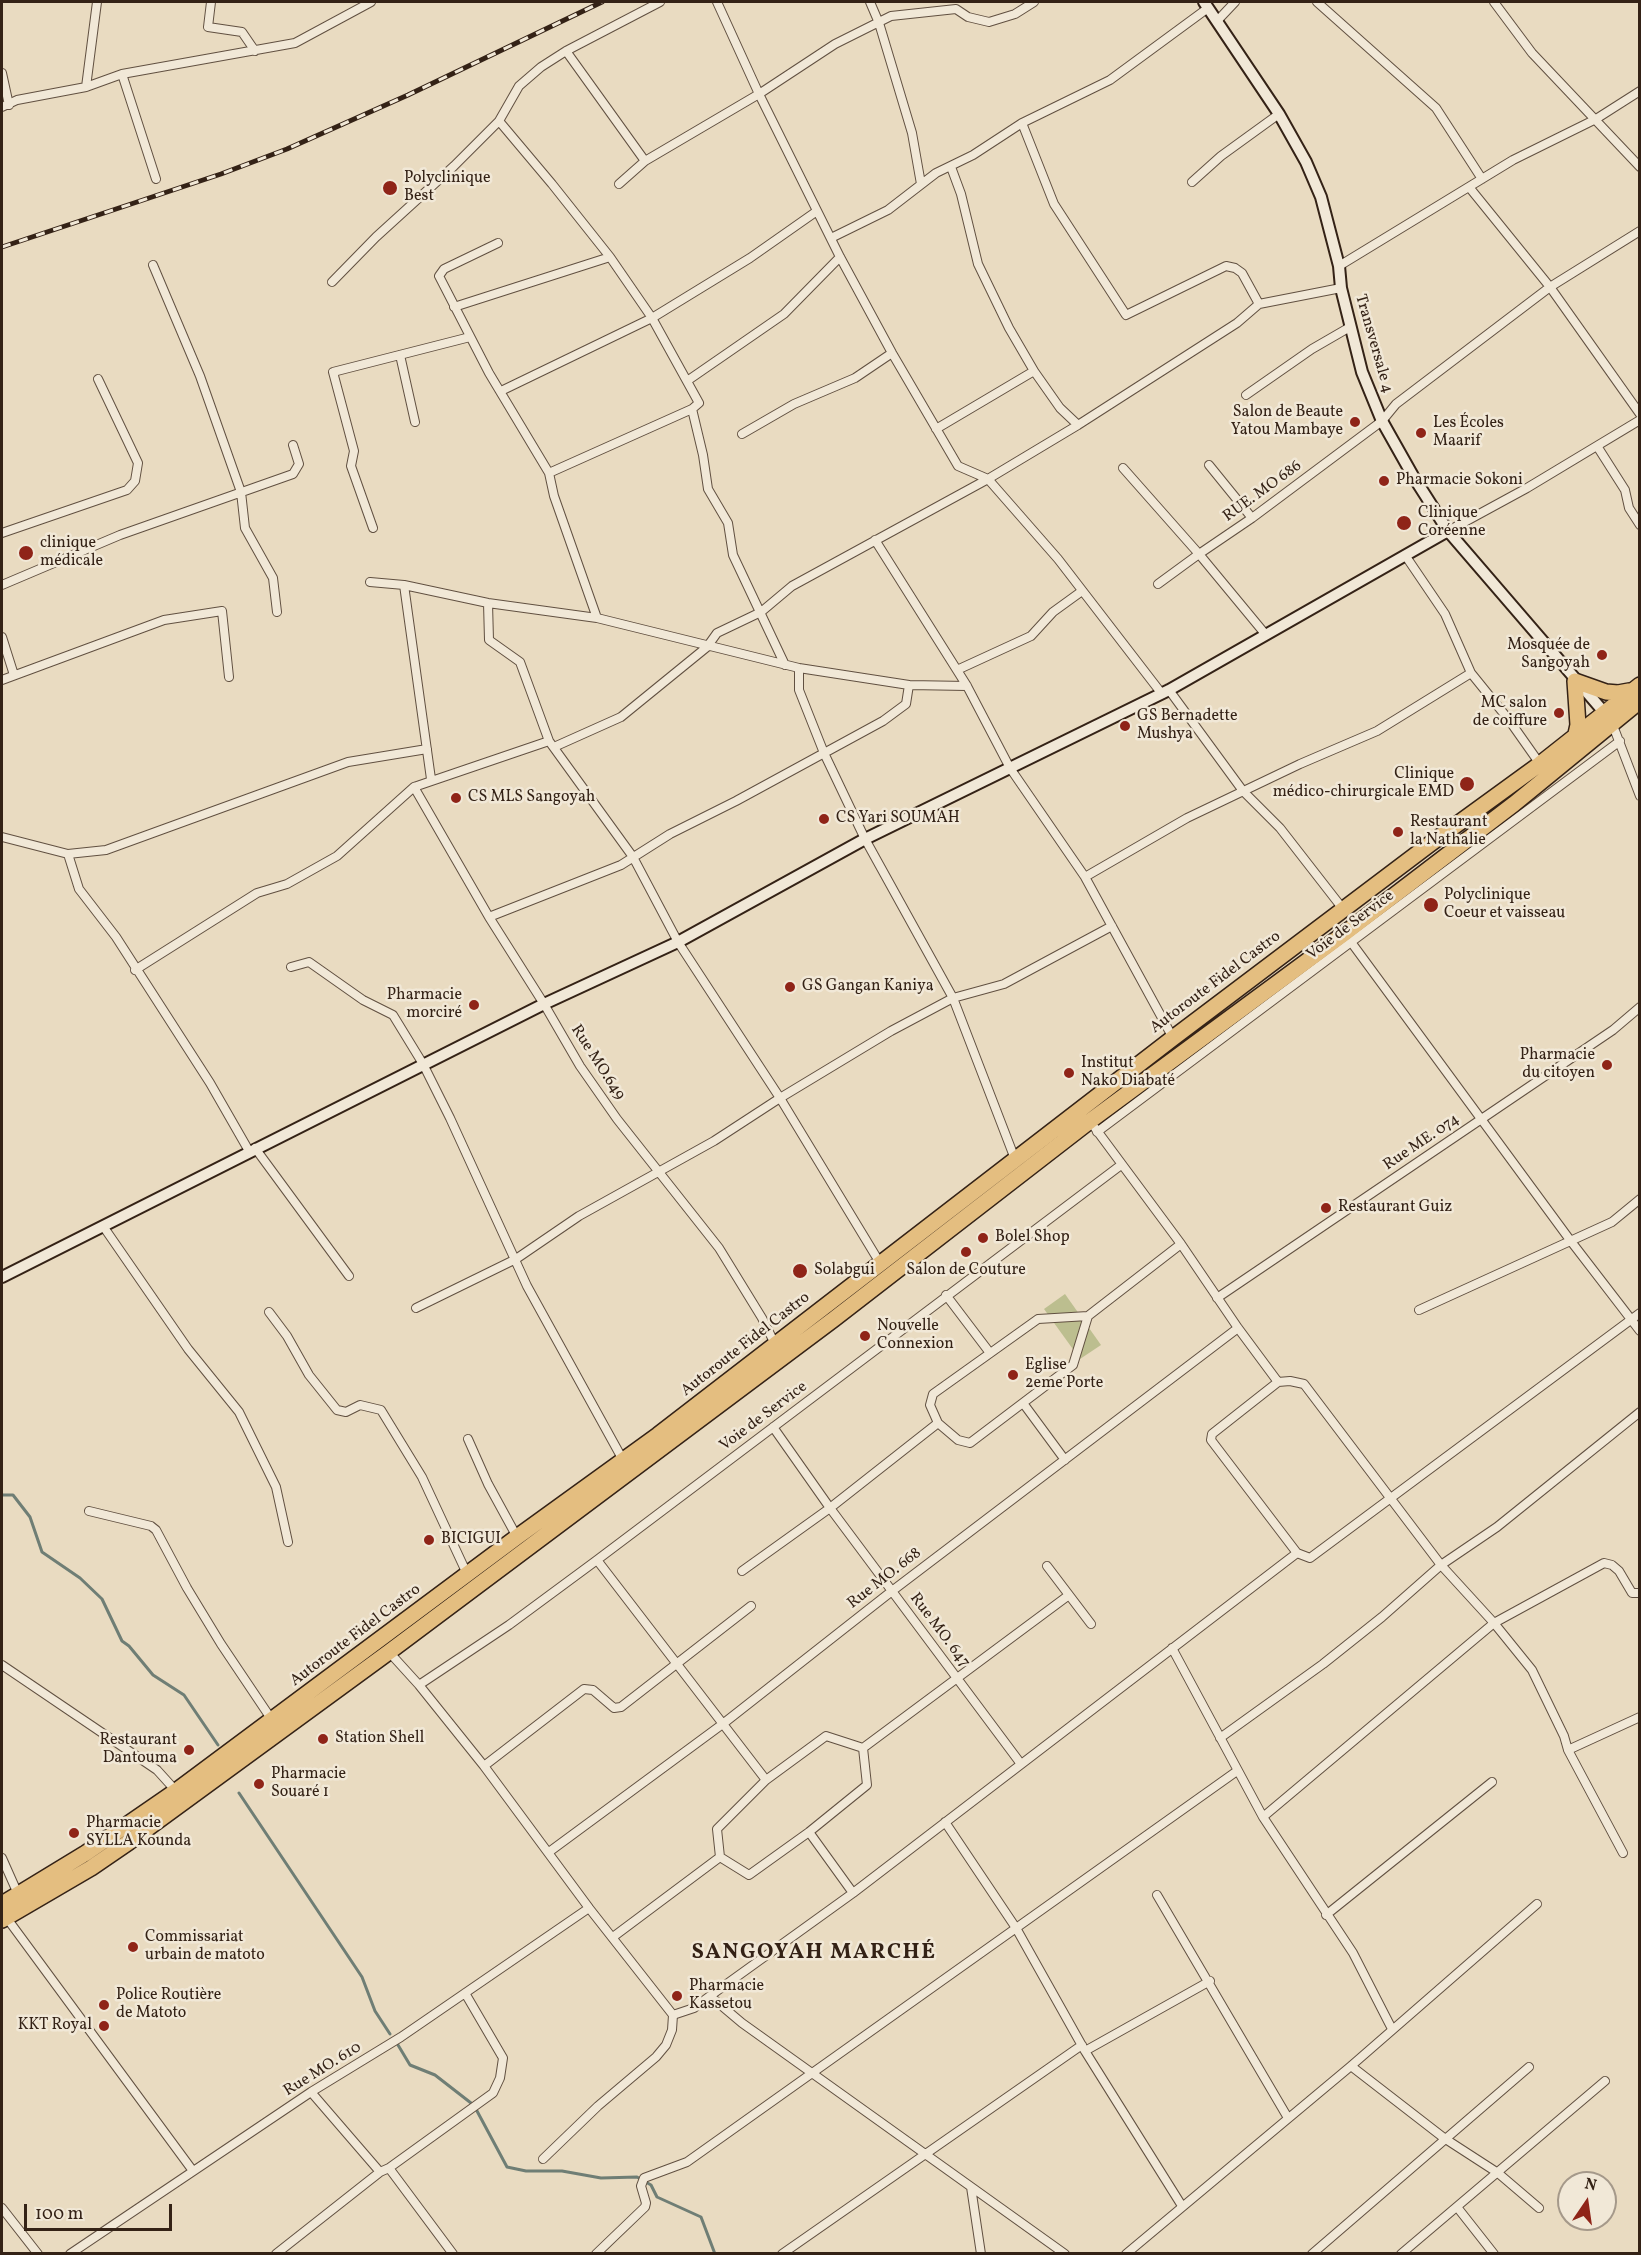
<!DOCTYPE html>
<meta charset="utf-8">
<style>
body{margin:0}
#map{position:relative;width:1641px;height:2255px;overflow:hidden;background:#e9dbc1;font-family:Vollkorn,serif}
canvas{display:block}
.frame{position:absolute;inset:0;border:3px solid #342216;pointer-events:none}
.north{position:absolute;left:1557px;top:2171px;width:60px;height:60px;box-sizing:border-box;background:#f1e8d7;border:2px solid #a5998a;border-radius:50%;rotate:13deg;font-size:16px;font-weight:700;line-height:24px;text-align:center;color:#342216}
.north::after{content:'';display:block;margin:auto;width:21px;height:27px;background:#8f2418;clip-path:polygon(50% 0,100% 100%,50% 72%,0 100%)}
.scale{position:absolute;left:24px;top:2204px;width:148px;height:27px;box-sizing:border-box;border:3px solid #342216;border-top:0;padding-left:8px;font-size:18px;line-height:21px;white-space:nowrap;color:#342216;-webkit-text-stroke:4px #f1e8d7;paint-order:stroke}
</style>
<div id="map">
<canvas width="1641" height="2255"></canvas>
<div class="frame"></div>
<div class="north">N</div>
<div class="scale">100 m</div>
</div>
<script>
const c = document.querySelector('canvas').getContext('2d');
c.lineJoin = 'round';
function fillPath(path, color) {
  c.fillStyle = color;
  c.fill(path, 'evenodd');
}
function shape(rows) {
  const path = new Path2D();
  for (const r of rows) {
    path.moveTo(r[0], r[1]);
    for (let i = 2; i < r.length; i += 2) path.lineTo(r[i], r[i + 1]);
  }
  return path;
}
function trace(path, color, width, dash) {
  c.strokeStyle = color;
  c.lineWidth = width;
  c.lineCap = dash ? 'butt' : 'round';
  c.setLineDash(dash || []);
  c.stroke(path);
}
function drawText(font, color, halo, rows, align = 'center') {
  c.font = font + ' Vollkorn,serif';
  c.lineWidth = 5;
  c.setLineDash([]);
  c.textBaseline = 'middle';
  c.strokeStyle = halo;
  c.fillStyle = color;
  for (const [text, x, y, turn = 0] of rows) {
    c.save();
    c.translate(x, y);
    c.rotate((+turn || 0) * Math.PI / 180);
    c.textAlign = isNaN(turn) ? turn : align;
    if (halo) c.strokeText(text, 0, 0);
    c.fillText(text, 0, 0);
    c.restore();
  }
}
fillPath(shape([
 [1065,1294,1101,1345,1080,1359,1044,1309]
]), '#bcbe8f');
trace(shape([
 [2,1495,13,1495,30,1517,42,1552,80,1578,102,1599,122,1641,129,1646,153,1675,184,1695,218,1745],
 [239,1793,362,1977,375,2011,390,2034],
 [398,2045,410,2065,435,2075,471,2103],
 [477,2111,507,2167,526,2171,562,2171,601,2178,637,2177,651,2185,657,2197,701,2217,715,2254]
]), '#6f7e75', 3);
const street = shape([
 [211,2,208,27,242,32,255,51],
 [717,2,759,94,840,257,892,353,958,466,988,479,1058,559,1162,694],
 [870,2,879,23,912,133,921,184],
 [1317,2,1436,108,1482,179],
 [1494,2,1532,53,1640,167],
 [1217,21,1235,2],
 [566,51,645,161,759,94,835,44,891,16,956,9,968,17,989,22,1015,14,1034,2],
 [2,73,9,105],
 [122,74,156,179],
 [86,87,97,2],
 [2,107,17,100,86,87,122,74,295,43,371,2],
 [499,121,552,184,610,257,652,318,699,403,692,409,549,473],
 [1022,123,1054,204,1126,315,1226,266,1235,268,1242,273,1259,304],
 [1192,182,1221,156,1279,114],
 [619,184,645,161],
 [1469,187,1550,287,1640,414],
 [831,238,888,210,936,173,973,155,1022,123,1110,80,1208,8],
 [498,243,444,269,439,276,489,373,549,473,554,496,597,618],
 [153,265,200,376,241,492,245,528,273,578,277,612],
 [1339,266,1513,160,1596,119,1640,91],
 [332,282,376,237,454,166,499,121,519,86,541,67,566,51,660,2],
 [454,307,610,257],
 [400,355,415,422],
 [1034,371,1060,408,1078,425],
 [687,381,784,314,840,257],
 [501,391,652,318,750,258,817,211],
 [1246,395,1312,349,1350,327],
 [692,409,703,455,708,489,728,523,733,555,785,665],
 [936,429,1034,371,1009,328,978,264,961,194,951,167],
 [742,434,794,404,855,378,892,353],
 [1597,446,1625,490,1629,508,1640,525],
 [1209,465,1252,518],
 [1123,468,1199,554,1266,635],
 [373,528,351,466,354,451,333,372,470,337],
 [1448,531,1527,488,1640,420],
 [2,533,127,490,135,481,138,463,98,379],
 [875,540,967,686,1010,768,1085,877,1173,1038],
 [1405,555,1445,614,1471,673],
 [370,582,404,585,488,603,597,618,799,668,909,685,967,686],
 [1158,584,1199,554,1252,518,1382,421,1396,404,1550,287,1640,231],
 [2,585,120,535,293,474,299,464,293,445],
 [404,585,431,779],
 [488,603,489,640,520,662,549,741,633,857,678,942,780,1098,880,1263],
 [2,637,14,675],
 [799,668,799,690,824,753,865,839,953,998,1015,1159],
 [957,670,1031,636,1053,612,1082,591],
 [2,680,164,620,222,611,229,677],
 [1169,690,1243,791,1280,828,1343,909],
 [1612,723,1640,796],
 [549,741,414,787,489,917,544,1004,580,1066,617,1119,719,1248,762,1318,776,1346],
 [554,747,621,717,707,647,717,633,761,612,792,586,988,479,1078,425,1237,323,1259,304,1341,288],
 [2,837,68,854,106,850,348,762,427,749],
 [68,854,79,889,116,937,210,1083,249,1151],
 [1085,877,1187,818,1300,764,1377,731,1471,673,1509,720,1540,764],
 [489,917,621,865,670,834,736,801,883,721,906,704,909,685],
 [1351,942,1570,1240,1640,1331],
 [291,967,309,962,363,1000,393,1015,423,1064,450,1118,527,1286,623,1460],
 [135,970,257,893,287,884,337,856,414,787],
 [1095,1128,1181,1244,1238,1328,1278,1382],
 [1097,1132,1620,741],
 [255,1148,349,1276],
 [103,1226,188,1349,239,1412,276,1487,288,1542],
 [946,1295,990,1353],
 [1217,1298,1613,1030,1640,1007],
 [416,1308,516,1259,579,1216,714,1141,780,1098,891,1031,953,998,1004,984,1112,926],
 [1419,1310,1612,1222,1640,1199],
 [269,1312,287,1336,309,1375,337,1410,346,1412,360,1405,381,1410,422,1477,468,1576],
 [1088,1316,1038,1319,933,1394,930,1405,938,1423,958,1440,970,1443,1073,1365,1088,1316,1181,1244],
 [1023,1403,1065,1460],
 [773,1427,830,1508,1021,1764],
 [468,1439,488,1484,517,1537],
 [89,1511,151,1526,156,1530,187,1588,221,1644,272,1720],
 [1297,1553,1310,1558,1640,1313],
 [597,1560,766,1780],
 [1047,1566,1091,1624],
 [742,1571,830,1508,938,1423],
 [1172,1648,1263,1817,1353,1953,1392,2029],
 [389,1652,419,1685,484,1766,589,1908,673,2015,694,2008,710,1996,742,2023,1065,2254],
 [2,1665,157,1770,176,1791],
 [419,1685,509,1625,597,1560,1121,1165],
 [1220,1738,1323,1664,1382,1617,1441,1565,1497,1527,1640,1412],
 [1568,1750,1623,1853],
 [484,1766,584,1689,593,1690,614,1708,621,1707,751,1606],
 [1263,1817,1494,1623,1604,1563,1612,1565,1619,1571,1632,1593,1640,1593],
 [945,1822,1016,1928,1085,2051,1182,2206],
 [809,1832,853,1893],
 [549,1852,724,1723,892,1591,1238,1328],
 [720,1857,749,1875,809,1832,867,1785,863,1748,1069,1595],
 [2,1858,18,1894],
 [1157,1895,1288,2118],
 [1326,1915,1492,1782],
 [6,1917,193,2171],
 [613,1937,720,1857,717,1829,766,1780,826,1736,863,1748],
 [710,1996,853,1893,1297,1553,1211,1440,1212,1434,1278,1382,1290,1381,1304,1384,1441,1565,1494,1623,1532,1670,1564,1736,1568,1750,1640,1717],
 [1085,2051,1210,1981],
 [1351,2066,1444,2138,1498,2173,1539,2208],
 [311,2092,380,2172],
 [543,2159,598,2106,656,2057,666,2045,672,2030,673,2015],
 [389,2168,453,2254],
 [971,2187,981,2254],
 [1457,2207,1494,2254],
 [2,2208,38,2254],
 [70,2254,311,2092,401,2037,589,1908],
 [276,2254,380,2172,389,2168,493,2093,500,2078,503,2058,465,1993],
 [596,2254,645,2207,646,2203,641,2186,644,2178,687,2162,1237,1771],
 [782,2254,1082,2045],
 [1126,2254,1351,2066,1537,1904],
 [1312,2254,1529,2067],
 [1401,2254,1605,2081]
]);
const secondary = shape([
 [1204,2,1279,114,1306,162,1321,197,1339,266,1341,288,1362,372,1382,421,1413,476,1448,531,1609,718],
 [2,1277,544,1004,678,942,865,839,1169,690,1448,531]
]);
const highway = shape([
 [1576,734,1578,725,1575,681,1606,692,1618,693,1629,691],
 [2,1904,86,1853,176,1791,517,1537,658,1435,1173,1038,1430,844,1540,764,1640,685],
 [2,1920,91,1868,129,1842,389,1652,834,1319,1090,1121,1345,933,1514,804,1640,701]
]);
trace(street, '#615041', 10);
trace(secondary, '#342216', 14);
trace(highway, '#342216', 18);
trace(street, '#f1e8d7', 8);
trace(secondary, '#f1e8d7', 10);
trace(highway, '#e4be80', 15);
const rail = shape([
 [2,247,221,174,287,149,408,95,602,2]
]);
trace(rail, '#342216', 5);
trace(rail, '#f1e8d7', 3, [9]);
for (const [x, y, r, color] of [
 [390,188,8,"#8f2418"],
 [1355,422,6,"#8f2418"],
 [1421,433,6,"#8f2418"],
 [1384,481,6,"#8f2418"],
 [1404,523,8,"#8f2418"],
 [26,553,8,"#8f2418"],
 [1602,655,6,"#8f2418"],
 [1559,713,6,"#8f2418"],
 [1125,726,6,"#8f2418"],
 [1467,784,8,"#8f2418"],
 [456,798,6,"#8f2418"],
 [824,819,6,"#8f2418"],
 [1398,832,6,"#8f2418"],
 [1431,905,8,"#8f2418"],
 [790,987,6,"#8f2418"],
 [474,1005,6,"#8f2418"],
 [1607,1065,6,"#8f2418"],
 [1069,1073,6,"#8f2418"],
 [1326,1208,6,"#8f2418"],
 [983,1238,6,"#8f2418"],
 [966,1252,6,"#8f2418"],
 [800,1271,8,"#8f2418"],
 [865,1336,6,"#8f2418"],
 [1013,1375,6,"#8f2418"],
 [429,1540,6,"#8f2418"],
 [323,1739,6,"#8f2418"],
 [189,1750,6,"#8f2418"],
 [259,1784,6,"#8f2418"],
 [74,1833,6,"#8f2418"],
 [133,1947,6,"#8f2418"],
 [677,1996,6,"#8f2418"],
 [104,2005,6,"#8f2418"],
 [104,2026,6,"#8f2418"]
]) {
  const dot = new Path2D();
  dot.arc(x, y, r, 0, 2 * Math.PI);
  c.fillStyle = color;
  c.fill(dot);
  trace(dot, '#f1e8d7', 2);
}
drawText('16px', '#342216', '#f1e8d7', [
 ["Polyclinique",404,179],
 ["Best",404,197],
 ["Salon de Beaute",1343,413,"right"],
 ["Yatou Mambaye",1343,431,"right"],
 ["Les Écoles",1433,424],
 ["Maarif",1433,442],
 ["Pharmacie Sokoni",1396,481],
 ["Clinique",1418,514],
 ["Coréenne",1418,532],
 ["clinique",40,544],
 ["médicale",40,562],
 ["Mosquée de",1590,646,"right"],
 ["Sangoyah",1590,664,"right"],
 ["MC salon",1547,704,"right"],
 ["de coiffure",1547,722,"right"],
 ["GS Bernadette",1137,717],
 ["Mushya",1137,735],
 ["Clinique",1454,775,"right"],
 ["médico-chirurgicale EMD",1454,793,"right"],
 ["CS MLS Sangoyah",468,798],
 ["CS Yari SOUMAH",836,819],
 ["Restaurant",1410,823],
 ["la Nathalie",1410,841],
 ["Polyclinique",1444,896],
 ["Coeur et vaisseau",1444,914],
 ["GS Gangan Kaniya",802,987],
 ["Pharmacie",462,996,"right"],
 ["morciré",462,1014,"right"],
 ["Pharmacie",1595,1056,"right"],
 ["du citoyen",1595,1074,"right"],
 ["Institut",1081,1064],
 ["Nako Diabaté",1081,1082],
 ["Restaurant Guiz",1338,1208],
 ["Bolel Shop",995,1238],
 ["Solabgui",814,1271],
 ["Salon de Couture",966,1271,"center"],
 ["Nouvelle",877,1327],
 ["Connexion",877,1345],
 ["Eglise",1025,1366],
 ["2eme Porte",1025,1384],
 ["BICIGUI",441,1540],
 ["Station Shell",335,1739],
 ["Restaurant",177,1741,"right"],
 ["Dantouma",177,1759,"right"],
 ["Pharmacie",271,1775],
 ["Souaré 1",271,1793],
 ["Pharmacie",86,1824],
 ["SYLLA Kounda",86,1842],
 ["Commissariat",145,1938],
 ["urbain de matoto",145,1956],
 ["Pharmacie",689,1987],
 ["Kassetou",689,2005],
 ["Police Routière",116,1996],
 ["de Matoto",116,2014],
 ["KKT Royal",92,2026,"right"]
], 'left');
drawText('16px', '#342216', '#f1e8d7', [
 ["Transversale 4",1373,344,74],
 ["RUE. MO 686",1263,492,-36],
 ["Voie de Service",1351,926,-37],
 ["Autoroute Fidel Castro",1216,983,-37],
 ["Rue MO.649",597,1063,57],
 ["Rue ME. 074",1422,1143,-34],
 ["Autoroute Fidel Castro",746,1345,-38],
 ["Voie de Service",764,1417,-37],
 ["Rue MO. 668",885,1579,-38],
 ["Rue MO. 647",939,1631,53],
 ["Autoroute Fidel Castro",356,1636,-37],
 ["Rue MO. 610",323,2070,-32]
]);
c.letterSpacing = '1.5px';
drawText('bold 22px', '#342216', '#f1e8d7', [
 ["SANGOYAH MARCHÉ",814,1954]
]);
c.letterSpacing = '0px';
</script>
